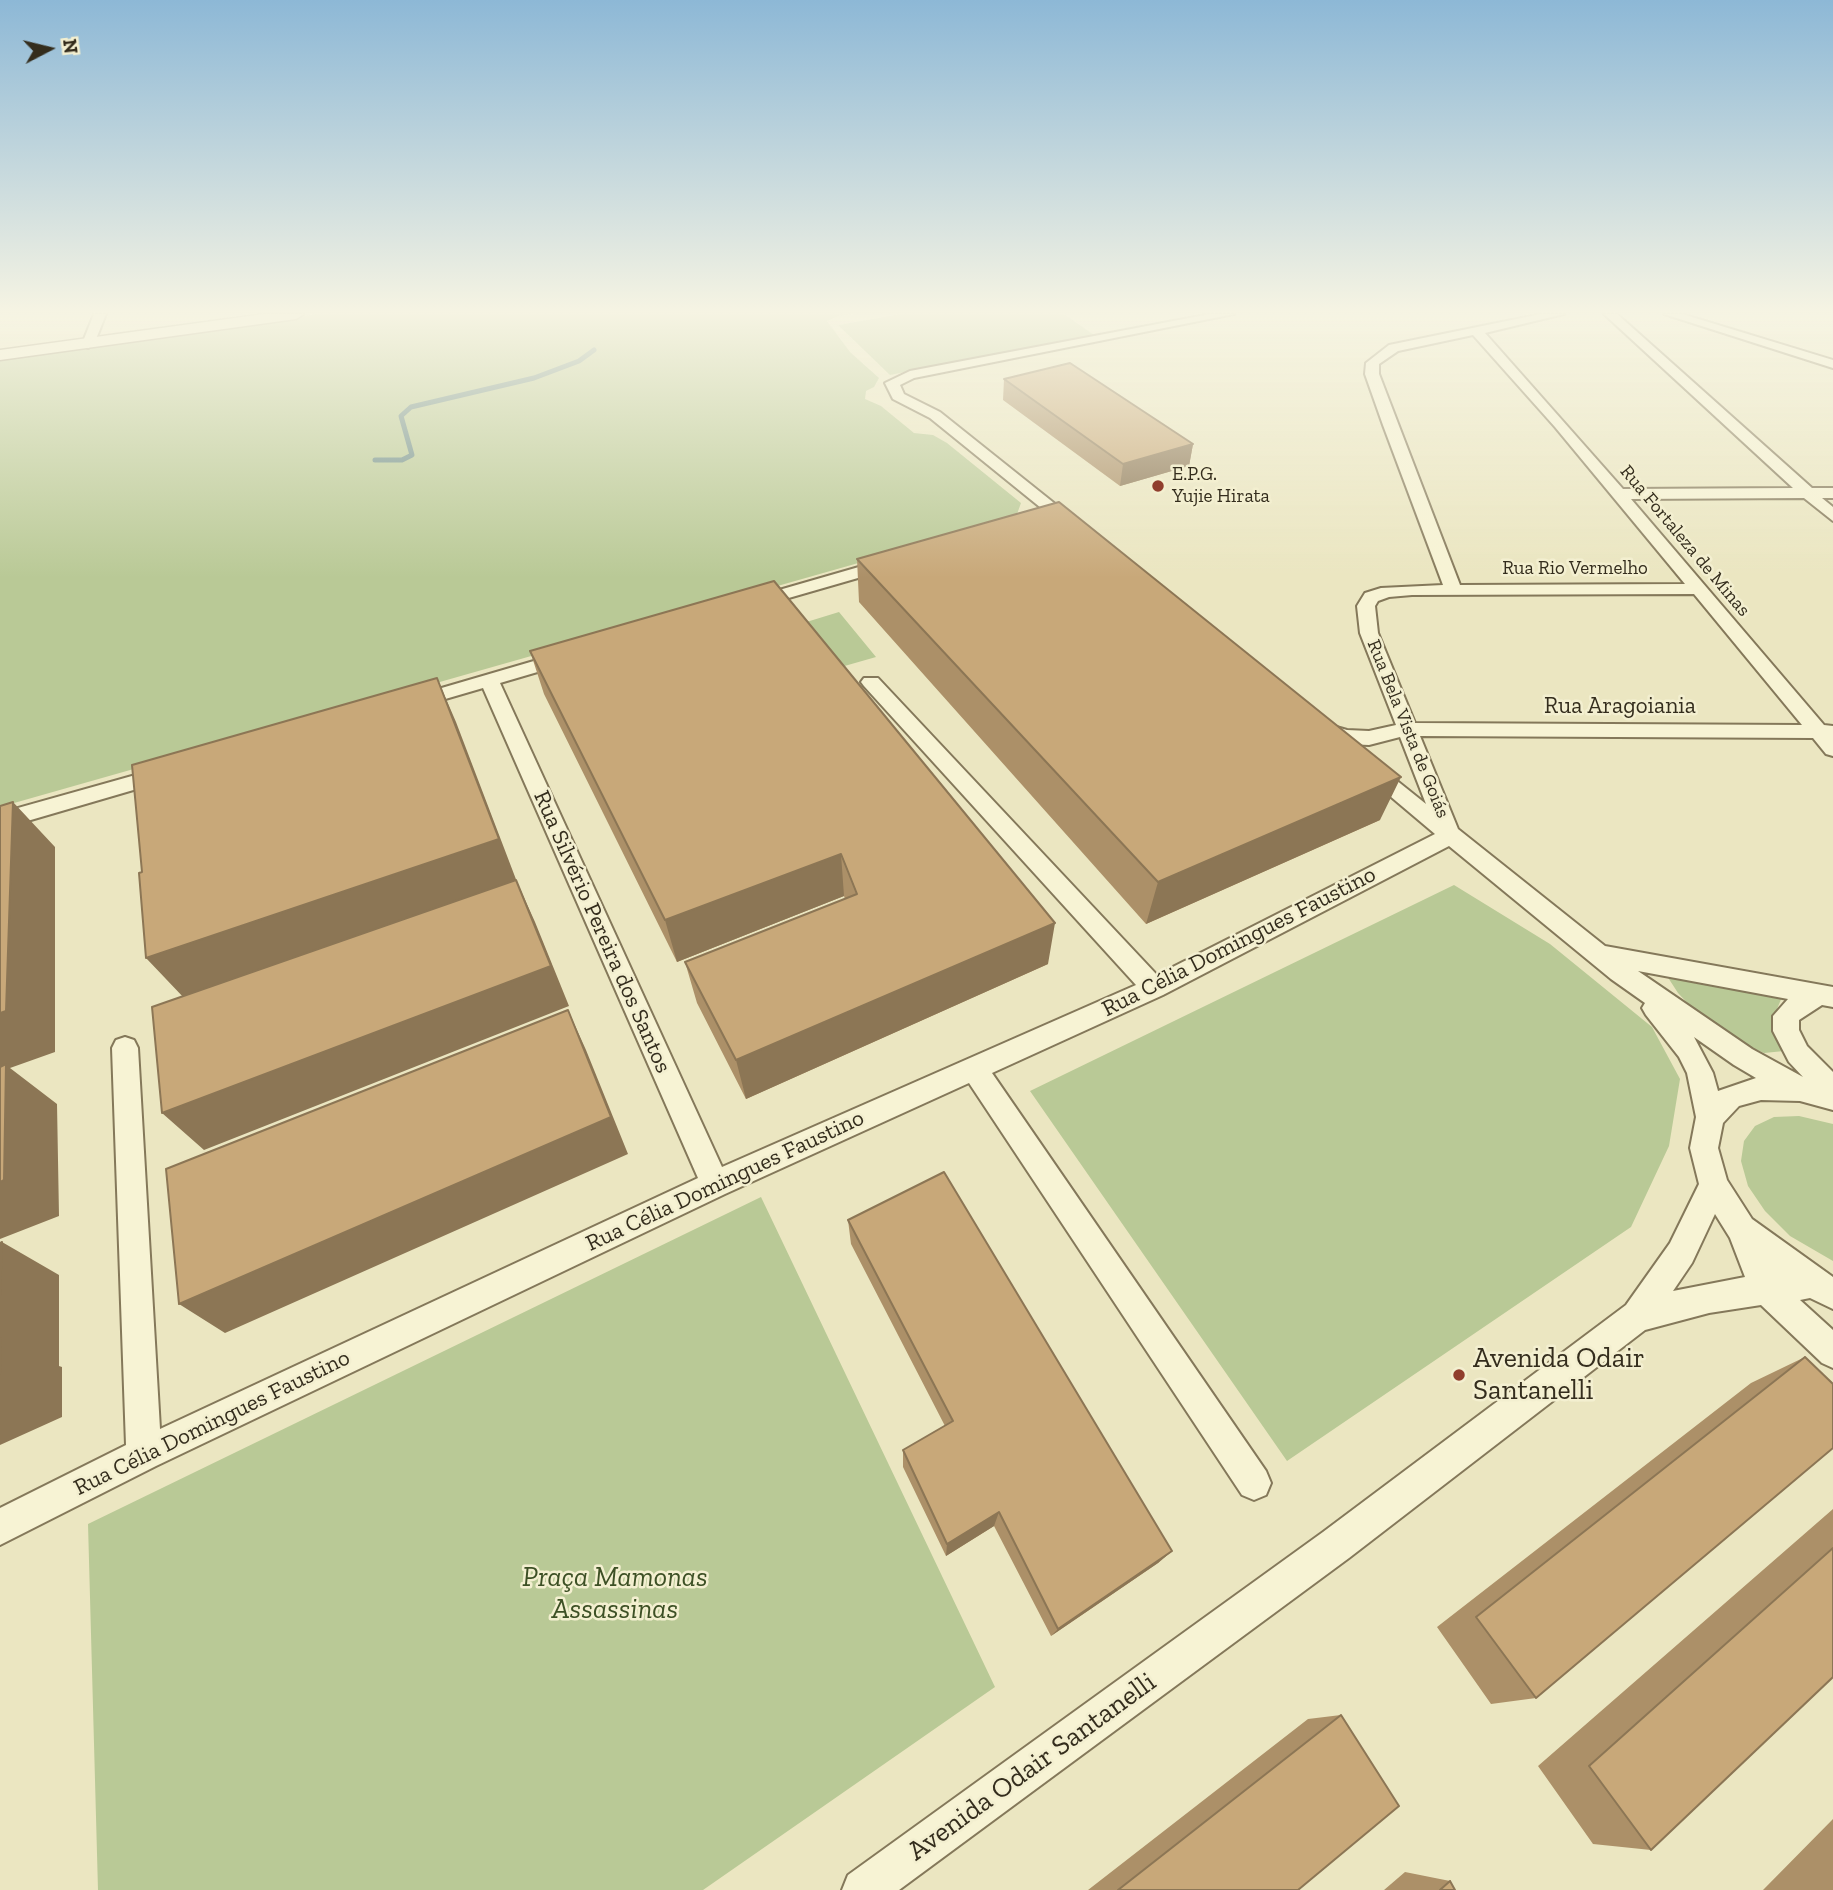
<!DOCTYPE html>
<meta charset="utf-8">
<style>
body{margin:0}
#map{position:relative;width:1833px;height:1890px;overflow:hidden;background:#ebe6c1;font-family:"Zilla Slab",serif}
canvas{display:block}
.north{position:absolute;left:14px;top:14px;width:70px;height:70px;-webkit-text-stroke:5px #f3efd0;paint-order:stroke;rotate:83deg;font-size:19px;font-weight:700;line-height:28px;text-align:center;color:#342d1d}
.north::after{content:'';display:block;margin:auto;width:24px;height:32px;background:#342d1d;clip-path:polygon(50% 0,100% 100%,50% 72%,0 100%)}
</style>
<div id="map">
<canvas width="1833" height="1890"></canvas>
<div class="north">N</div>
</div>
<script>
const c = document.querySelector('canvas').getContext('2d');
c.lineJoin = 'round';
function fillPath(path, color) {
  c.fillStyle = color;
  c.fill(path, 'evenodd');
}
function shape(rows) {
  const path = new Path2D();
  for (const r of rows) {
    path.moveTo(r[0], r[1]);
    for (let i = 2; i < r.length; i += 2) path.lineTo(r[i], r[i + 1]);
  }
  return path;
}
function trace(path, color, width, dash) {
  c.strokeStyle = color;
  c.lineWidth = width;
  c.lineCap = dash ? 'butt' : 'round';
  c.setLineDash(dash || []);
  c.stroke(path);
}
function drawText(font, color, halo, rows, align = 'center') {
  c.font = font + ' "Zilla Slab",serif';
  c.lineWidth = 5;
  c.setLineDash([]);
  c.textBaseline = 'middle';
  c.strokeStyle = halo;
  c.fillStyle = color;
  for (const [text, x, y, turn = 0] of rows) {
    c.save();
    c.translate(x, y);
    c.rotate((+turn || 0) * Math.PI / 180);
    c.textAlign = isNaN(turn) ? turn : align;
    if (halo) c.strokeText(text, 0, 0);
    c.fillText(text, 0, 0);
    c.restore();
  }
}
fillPath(shape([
 [317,314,854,314,838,316,827,321,850,352,879,378,874,387,866,391,865,399,881,406,914,433,933,435,947,443,1021,503,1017,514,978,529,0,807,0,359],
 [901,314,1064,314,1094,335,890,375,838,325],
 [839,612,876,657,834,669,800,624],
 [1454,885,1550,944,1652,1027,1680,1079,1669,1146,1631,1227,1287,1461,1030,1091],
 [1667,976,1782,997,1772,1021,1773,1033,1784,1051,1764,1053,1712,1029,1678,993],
 [1799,1116,1833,1124,1833,1261,1790,1236,1765,1211,1748,1186,1741,1161,1744,1141,1755,1126,1774,1117],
 [761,1197,995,1687,703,1890,98,1890,88,1524]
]), '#b9c996');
trace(shape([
 [375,460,402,460,412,455,401,416,411,407,534,378,579,361,594,350]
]), '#6b8b89', 5);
const minor = shape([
 [94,314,106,314,94,344,88,348,82,344,94,314],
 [1210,314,1234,314,914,378,900,385,904,394,940,412,1079,523,1081,526,1073,531,1067,529,930,418,893,399,885,383,910,371,1210,314],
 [1541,314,1564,314,1485,333,1623,489,1793,488,1604,314,1617,314,1812,488,1833,488,1833,498,1822,498,1833,507,1833,521,1804,498,1631,499,1824,725,1833,726,1833,756,1826,754,1813,738,1420,736,1458,829,1605,946,1833,987,1833,1007,1822,1005,1799,1020,1799,1030,1807,1046,1833,1072,1833,1110,1800,1101,1761,1100,1739,1106,1723,1123,1718,1148,1727,1180,1752,1219,1833,1277,1833,1309,1810,1298,1800,1300,1833,1330,1833,1368,1822,1363,1761,1305,1709,1313,1645,1330,1349,1558,899,1890,842,1890,848,1875,1323,1532,1626,1305,1670,1243,1699,1184,1690,1148,1696,1117,1687,1073,1679,1057,1646,1015,1642,1008,1645,1003,1611,979,1449,846,1163,995,992,1073,1266,1471,1271,1483,1266,1495,1254,1500,1242,1495,969,1083,725,1194,156,1466,0,1545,0,1508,126,1445,112,1048,116,1040,125,1037,134,1040,138,1048,160,1429,698,1178,483,688,411,709,404,707,401,703,404,699,568,651,577,657,575,661,500,683,722,1167,1136,985,864,686,861,682,864,678,878,678,1157,975,1435,834,1358,769,1369,762,1376,764,1426,804,1400,737,1369,745,1346,744,1315,735,1312,730,1322,723,1347,730,1369,731,1396,725,1360,633,1357,606,1365,593,1381,588,1443,585,1383,425,1365,374,1366,363,1389,345,1541,314],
 [1473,335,1555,427,1685,584,1460,585,1379,374,1379,364,1398,351,1473,335],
 [1694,594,1802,725,1415,723,1378,633,1375,606,1378,601,1389,597,1412,595,1694,594],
 [1638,971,1788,999,1773,1016,1773,1031,1789,1062,1803,1077,1752,1049,1638,971],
 [1694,1037,1734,1065,1756,1078,1718,1091,1713,1073,1694,1037],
 [1715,1214,1730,1238,1745,1277,1673,1291,1692,1263,1715,1214],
 [1664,314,1682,314,1833,360,1833,368,1664,314],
 [890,558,899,563,896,567,754,608,745,603,748,599,890,558],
 [164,767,171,769,175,774,171,779,0,829,0,813,164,767]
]);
const tertiary = shape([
 [264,314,304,314,296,319,0,360,0,350,264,314]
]);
trace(minor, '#84785a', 4);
trace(tertiary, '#84785a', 3);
fillPath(minor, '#f7f3d4');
fillPath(tertiary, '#f7f3d4');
fillPath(shape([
 [1004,379,1193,444,1189,466,1120,486,1003,400],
 [857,559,1380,820,1146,924,859,602],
 [530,651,1048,964,746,1099,697,1003,685,962,845,899,844,896,677,962,544,694],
 [848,1220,1172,1551,1158,1563,1051,1636,994,1526,946,1556,903,1467,903,1450,945,1426,851,1244],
 [1805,1357,1536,1698,1491,1704,1437,1627,1751,1383],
 [1833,1509,1833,1677,1651,1850,1593,1844,1538,1766],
 [1341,1715,1298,1890,1088,1890,1308,1719],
 [1833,1819,1833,1890,1763,1890],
 [1405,1872,1450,1881,1455,1890,1384,1890]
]), '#ac9068');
fillPath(shape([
 [1193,444,1189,466,1120,486,1123,464],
 [437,678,456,722,517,882,535,922,569,1006,204,1150,162,1113,185,999,146,958],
 [1401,777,1380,820,1146,924,1158,882],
 [13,802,55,847,55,1052,10,1068,57,1104,59,1216,0,1239,0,1013],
 [841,854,844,896,677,962,665,920],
 [1055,923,1048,964,746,1099,736,1060],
 [568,1010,586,1050,628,1154,225,1333,179,1304],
 [2,1242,59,1275,59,1366,62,1367,62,1417,0,1445,0,1297],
 [999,1512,994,1526,946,1556,947,1544],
 [1172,1551,1158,1563,1051,1636,1058,1629]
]), '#8c7655');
const building = shape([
 [1070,363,1193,444,1123,464,1004,379,1070,363],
 [1059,502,1401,777,1158,882,857,559,1059,502],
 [774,581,1055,923,736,1060,685,962,857,894,841,854,665,920,530,651,774,581],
 [437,678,499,839,146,958,139,873,142,872,132,765,437,678],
 [13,802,6,1011,0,1013,0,806,13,802],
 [516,880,551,966,162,1113,152,1007,516,880],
 [568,1010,611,1117,179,1304,166,1169,568,1010],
 [6,1064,4,1180,0,1182,0,1067,6,1064],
 [944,1172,1172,1551,1058,1629,999,1512,947,1544,903,1450,953,1421,848,1220,944,1172],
 [2,1242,0,1297,0,1243,2,1242],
 [1,1338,0,1374,0,1339,1,1338],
 [1805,1357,1833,1384,1833,1448,1536,1698,1476,1617,1805,1357],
 [1833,1548,1833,1677,1651,1850,1589,1766,1833,1548],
 [1341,1715,1399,1806,1298,1890,1118,1890,1341,1715],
 [1450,1881,1455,1890,1440,1890,1450,1881]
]);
fillPath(building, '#c8a879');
trace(building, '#8c7655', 2);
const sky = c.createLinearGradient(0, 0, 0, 578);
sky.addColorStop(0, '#8db8d6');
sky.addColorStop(0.54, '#f6f4e3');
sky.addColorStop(1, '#f6f4e300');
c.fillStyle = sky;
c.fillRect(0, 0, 1833, 578);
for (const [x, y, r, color] of [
 [1158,486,7,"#903e2d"],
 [1459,1375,7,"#903e2d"]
]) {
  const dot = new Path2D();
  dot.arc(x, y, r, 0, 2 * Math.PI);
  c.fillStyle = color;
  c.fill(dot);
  trace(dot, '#f3efd0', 2.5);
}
drawText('19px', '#342d1d', '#f3efd0', [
 ["E.P.G.",1172,475],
 ["Yujie Hirata",1172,497]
], 'left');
drawText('19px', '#342d1d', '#f3efd0', [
 ["Rua Fortaleza de Minas",1685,541,50],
 ["Rua Rio Vermelho",1575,569],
 ["Rua Bela Vista de Goiás",1408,729,68]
]);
drawText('23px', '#342d1d', '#f3efd0', [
 ["Rua Aragoiania",1620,706],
 ["Rua Silvério Pereira dos Santos",602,932,66],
 ["Rua Célia Domingues Faustino",1239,942,-27],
 ["Rua Célia Domingues Faustino",725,1181,-25],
 ["Rua Célia Domingues Faustino",212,1423,-26]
]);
drawText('28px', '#342d1d', '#f3efd0', [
 ["Avenida Odair",1473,1359],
 ["Santanelli",1473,1391]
], 'left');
drawText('italic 28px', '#3d5025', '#f3efd0', [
 ["Praça Mamonas",615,1578],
 ["Assassinas",615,1610]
]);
drawText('28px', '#342d1d', '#f3efd0', [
 ["Avenida Odair Santanelli",1032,1767,-36]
]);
</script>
